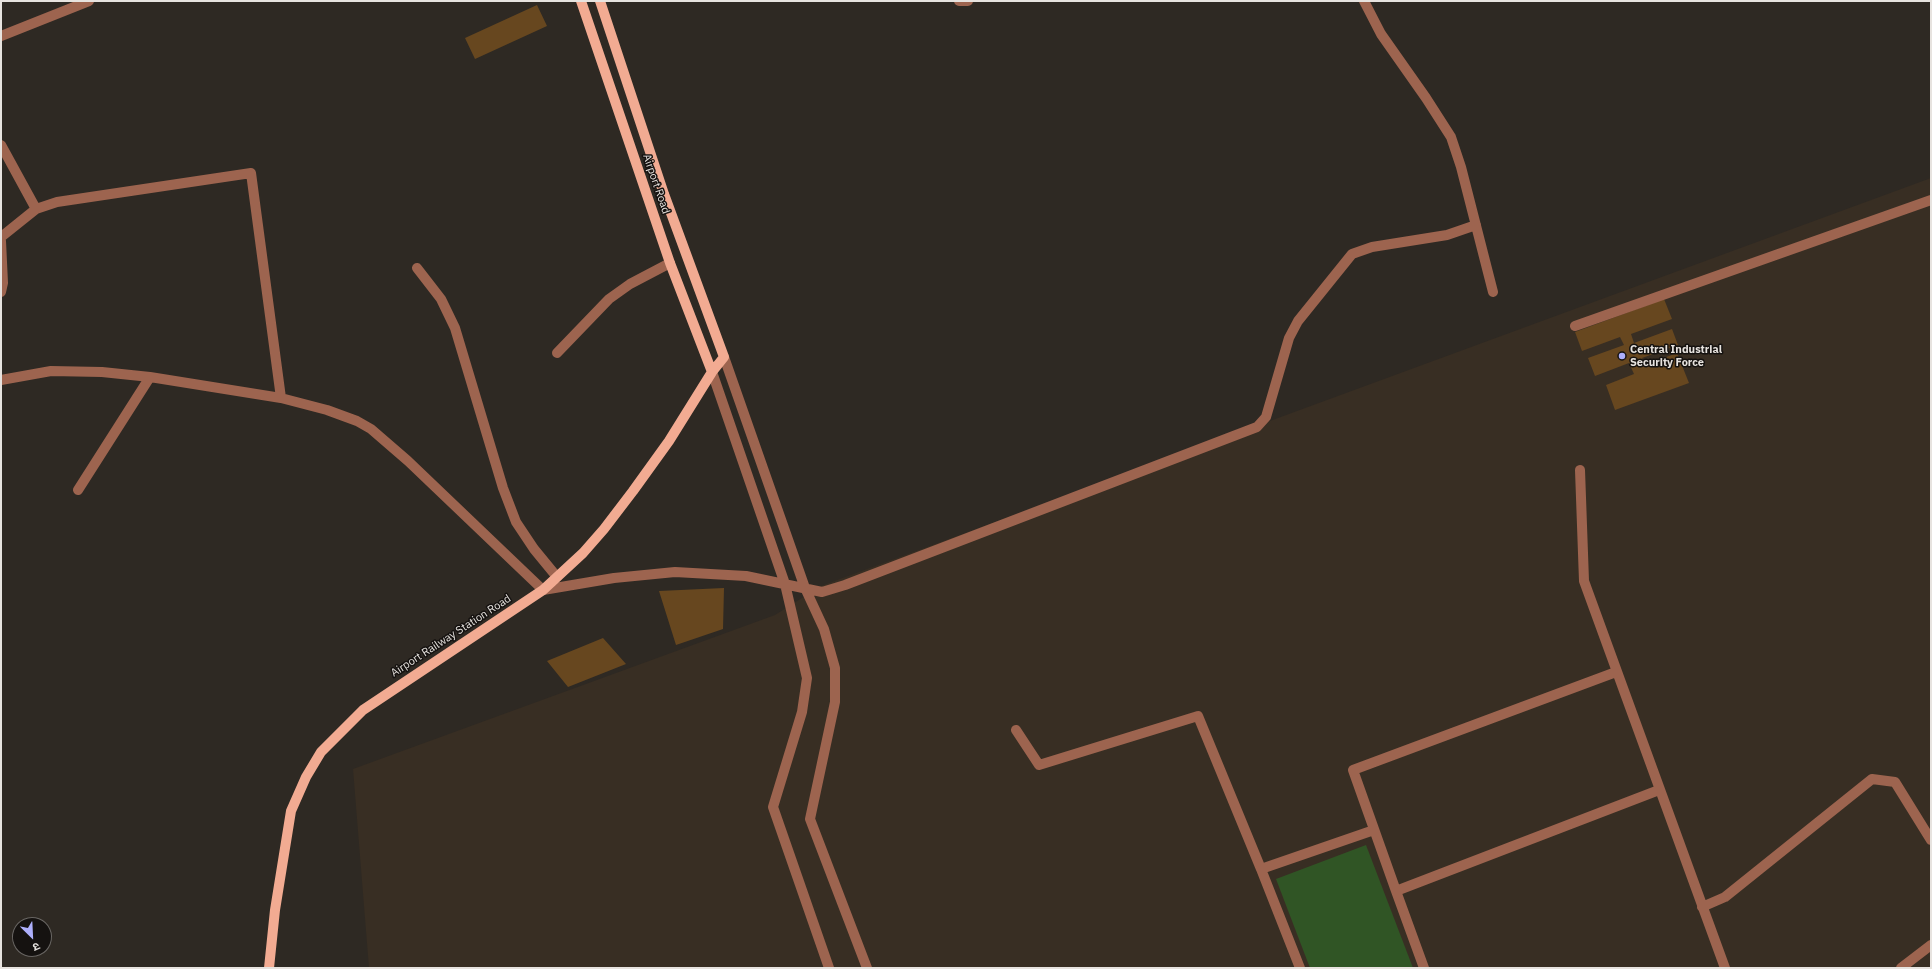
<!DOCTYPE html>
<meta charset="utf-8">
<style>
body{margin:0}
#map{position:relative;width:1932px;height:969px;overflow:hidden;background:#2e2923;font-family:"IBM Plex Sans","Noto Sans Devanagari",sans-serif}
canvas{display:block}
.frame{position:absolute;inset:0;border:2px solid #e7e3df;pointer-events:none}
.north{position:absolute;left:12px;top:917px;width:40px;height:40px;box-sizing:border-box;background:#151210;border:1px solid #696663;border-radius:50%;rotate:156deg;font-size:11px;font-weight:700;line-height:16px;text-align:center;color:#e7e3df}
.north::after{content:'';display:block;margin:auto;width:14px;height:18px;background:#adaffb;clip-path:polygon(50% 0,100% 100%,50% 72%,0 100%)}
</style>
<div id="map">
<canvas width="1932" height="969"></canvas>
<div class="frame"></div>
<div class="north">उ</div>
</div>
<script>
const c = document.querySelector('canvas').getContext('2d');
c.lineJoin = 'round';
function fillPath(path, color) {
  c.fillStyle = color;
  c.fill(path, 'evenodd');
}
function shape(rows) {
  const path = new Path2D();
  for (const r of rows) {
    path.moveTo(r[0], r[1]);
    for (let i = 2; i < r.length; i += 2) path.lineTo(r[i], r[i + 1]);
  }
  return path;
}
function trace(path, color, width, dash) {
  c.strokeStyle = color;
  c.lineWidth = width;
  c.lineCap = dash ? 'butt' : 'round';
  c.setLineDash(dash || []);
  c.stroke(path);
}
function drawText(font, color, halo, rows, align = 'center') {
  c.font = font + ' "IBM Plex Sans",sans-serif';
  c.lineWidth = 3;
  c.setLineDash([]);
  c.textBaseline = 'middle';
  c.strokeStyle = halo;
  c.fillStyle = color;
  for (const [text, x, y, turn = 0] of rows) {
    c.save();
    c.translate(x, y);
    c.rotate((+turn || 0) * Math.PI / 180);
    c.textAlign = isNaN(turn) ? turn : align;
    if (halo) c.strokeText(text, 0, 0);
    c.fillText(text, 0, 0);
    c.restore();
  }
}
fillPath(shape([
 [1931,178,1931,968,369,968,353,769,775,615,821,586]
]), '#382e23');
fillPath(shape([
 [1366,845,1413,968,1310,968,1276,879]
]), '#305525');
fillPath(shape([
 [537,5,547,26,475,59,465,38],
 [1664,299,1672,319,1631,334,1634,343,1672,329,1678,345,1642,358,1645,365,1677,353,1689,383,1615,410,1606,385,1634,374,1629,363,1595,376,1588,358,1624,345,1620,337,1582,351,1575,332],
 [724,588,723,629,676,645,659,591],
 [603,638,626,664,568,687,547,661]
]), '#67471f');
trace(shape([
 [959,1,968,1],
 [1364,1,1381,34,1426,98,1451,137,1461,167,1493,292],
 [1,36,89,1],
 [1,145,36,209],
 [1,237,36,209,57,202,251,173,281,398],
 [1,241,3,283,1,292],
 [417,268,441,299,455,328,503,488,516,522,534,549,557,577],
 [1575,326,1931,200],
 [557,353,609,299,630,284,670,263],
 [724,357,805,588,824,629,835,668,835,702,810,819,867,968],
 [712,372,785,584,807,678,802,712,773,807,829,968],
 [1,380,51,371,102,372,150,377,281,398,327,410,357,421,371,429,408,461,543,590,614,578,675,572,746,576,822,592,845,585,1257,427,1266,417,1289,338,1298,321,1352,254,1372,247,1447,235,1476,225],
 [1580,470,1584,581,1725,968],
 [78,490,150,377],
 [1616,672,1353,770,1396,891,1659,790],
 [1016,730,1039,765,1198,716,1261,869,1374,830],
 [1261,869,1300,968],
 [1396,891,1424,968],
 [1702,907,1725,897,1872,779,1895,782,1931,840],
 [1901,968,1931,945]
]), '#9d644f', 10);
trace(shape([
 [581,1,670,263,712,372],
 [269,968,275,910,291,811,306,777,321,752,363,710,543,590,583,553,604,529,633,491,669,441,712,372,724,357,664,194,600,1]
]), '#f2ab92', 10);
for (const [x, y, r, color] of [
 [1622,356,4,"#adaffb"]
]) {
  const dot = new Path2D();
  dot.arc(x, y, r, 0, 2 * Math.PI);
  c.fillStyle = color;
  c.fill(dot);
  trace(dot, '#151210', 1.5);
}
drawText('11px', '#e7e3df', '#151210', [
 ["Airport Road",656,184,71],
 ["Airport Railway Station Road",451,636,-33]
]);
drawText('bold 11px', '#e7e3df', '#151210', [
 ["Central Industrial",1630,350],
 ["Security Force",1630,363]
], 'left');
</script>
